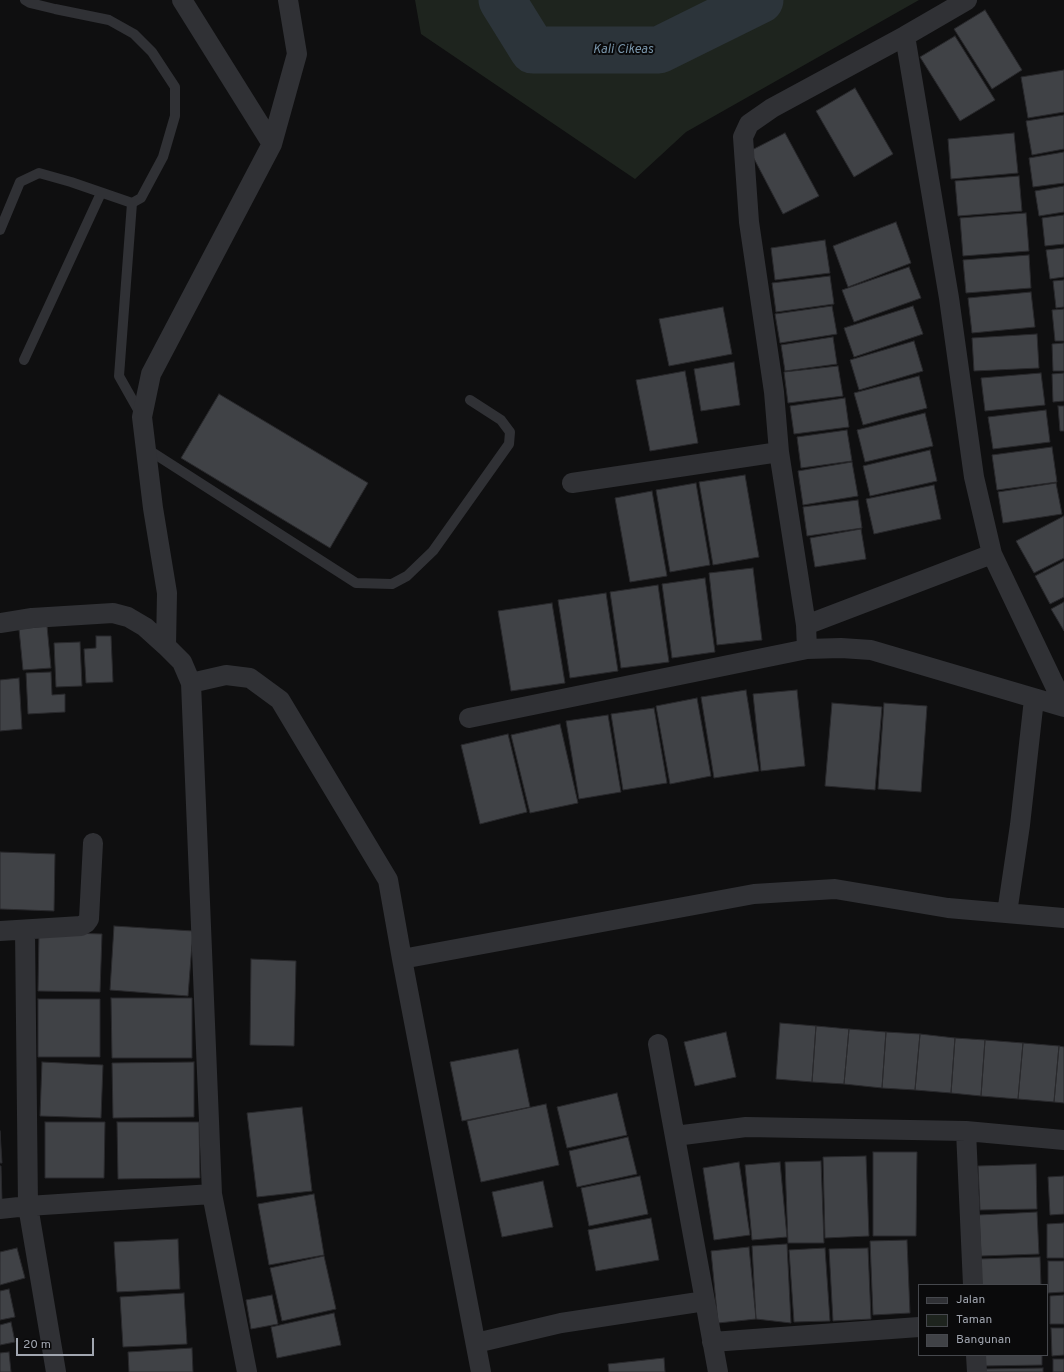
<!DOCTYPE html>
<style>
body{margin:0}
#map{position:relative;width:1064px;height:1372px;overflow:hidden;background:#0f0f10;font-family:Overpass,sans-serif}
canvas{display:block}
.legend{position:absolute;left:918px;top:1284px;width:130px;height:72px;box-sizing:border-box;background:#0a0a0b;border:1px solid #46484d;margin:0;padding:5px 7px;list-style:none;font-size:12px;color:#a1a6b0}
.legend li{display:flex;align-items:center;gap:8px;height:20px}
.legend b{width:20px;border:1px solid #46484d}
.scale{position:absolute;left:16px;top:1338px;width:78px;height:18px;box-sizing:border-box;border:2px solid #a1a6b0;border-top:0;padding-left:5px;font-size:12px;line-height:14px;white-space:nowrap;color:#a1a6b0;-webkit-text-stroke:3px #0a0a0b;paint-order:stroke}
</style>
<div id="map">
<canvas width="1064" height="1372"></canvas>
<ul class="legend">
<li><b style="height:5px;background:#303135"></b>Jalan</li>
<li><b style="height:11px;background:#1e241e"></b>Taman</li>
<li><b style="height:11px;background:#404246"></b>Bangunan</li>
</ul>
<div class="scale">20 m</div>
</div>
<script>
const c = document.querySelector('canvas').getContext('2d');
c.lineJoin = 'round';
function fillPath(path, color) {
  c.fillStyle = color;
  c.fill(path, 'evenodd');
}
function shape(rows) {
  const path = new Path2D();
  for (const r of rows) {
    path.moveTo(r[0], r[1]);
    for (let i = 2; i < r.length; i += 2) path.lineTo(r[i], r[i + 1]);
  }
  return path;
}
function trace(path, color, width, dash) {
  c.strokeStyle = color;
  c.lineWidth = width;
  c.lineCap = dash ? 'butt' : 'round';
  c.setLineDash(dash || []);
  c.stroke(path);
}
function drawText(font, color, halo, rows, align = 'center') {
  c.font = font + ' Overpass,sans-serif';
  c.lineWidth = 4;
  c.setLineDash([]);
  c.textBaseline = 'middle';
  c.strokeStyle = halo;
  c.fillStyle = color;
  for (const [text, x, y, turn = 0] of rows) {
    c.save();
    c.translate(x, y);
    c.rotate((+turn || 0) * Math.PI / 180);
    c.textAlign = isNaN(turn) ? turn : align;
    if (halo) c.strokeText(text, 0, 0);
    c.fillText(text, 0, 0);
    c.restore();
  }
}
fillPath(shape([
 [415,0,919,0,686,132,635,179,421,34]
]), '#1e241e');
trace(shape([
 [502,0,533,50,659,50,760,0]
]), '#2c343a', 47);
const building = shape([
 [985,10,1022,70,992,89,954,29,985,10],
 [955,36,995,100,960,121,920,57,955,36],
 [1064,70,1064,112,1028,118,1021,77,1064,70],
 [855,88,893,154,854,177,816,111,855,88],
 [1064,115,1064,149,1032,155,1026,121,1064,115],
 [785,133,819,196,783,214,750,151,785,133],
 [1014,133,1018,173,951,179,948,139,1014,133],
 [1064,152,1064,183,1033,187,1029,158,1064,152],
 [1019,176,1022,211,958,216,955,181,1019,176],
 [1064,186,1064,212,1039,216,1035,191,1064,186],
 [1026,213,1029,251,963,256,960,218,1026,213],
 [1064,215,1064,244,1045,246,1042,218,1064,215],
 [896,222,911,263,848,287,833,246,896,222],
 [825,240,830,273,775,280,771,248,825,240],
 [1064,248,1064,277,1050,279,1046,250,1064,248],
 [1029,255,1031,288,966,293,963,260,1029,255],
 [909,267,921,298,854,322,842,290,909,267],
 [830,276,834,304,776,312,772,283,830,276],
 [1064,280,1064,307,1056,308,1053,281,1064,280],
 [1031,292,1035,327,972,333,968,298,1031,292],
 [832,306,837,334,780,343,775,314,832,306],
 [913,306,923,334,854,357,844,328,913,306],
 [723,307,732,354,669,366,659,319,723,307],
 [1064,309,1064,341,1055,341,1052,310,1064,309],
 [1037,334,1039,368,974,371,972,338,1037,334],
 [833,337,837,364,785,371,781,345,833,337],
 [914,341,923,371,859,390,850,360,914,341],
 [1064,343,1064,371,1053,371,1052,344,1064,343],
 [734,362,740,405,701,411,694,369,734,362],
 [838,366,843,396,788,403,784,372,838,366],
 [685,371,698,443,650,451,636,380,685,371],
 [1041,373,1045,405,985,411,981,378,1041,373],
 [1064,373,1064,401,1053,402,1052,374,1064,373],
 [919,376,927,408,863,425,854,393,919,376],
 [219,394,368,483,330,548,181,458,219,394],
 [845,398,849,427,794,434,790,406,845,398],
 [1058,406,1064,406,1064,431,1060,431,1058,406],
 [1046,410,1050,442,993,449,988,417,1046,410],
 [925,413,933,446,865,462,857,430,925,413],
 [847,430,852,461,801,468,797,437,847,430],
 [1052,447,1057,482,997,490,992,455,1052,447],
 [930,450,937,481,870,496,863,466,930,450],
 [852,462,858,496,803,505,798,471,852,462],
 [745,475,759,557,713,565,699,482,745,475],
 [696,483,710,565,670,572,656,490,696,483],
 [1056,483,1062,514,1003,523,998,492,1056,483],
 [934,485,941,519,874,534,866,499,934,485],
 [652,491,667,576,630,582,615,498,652,491],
 [858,500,862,528,807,536,803,507,858,500],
 [1064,516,1064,558,1034,573,1016,541,1064,516],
 [861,529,866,559,815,567,810,538,861,529],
 [1064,561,1064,597,1050,604,1035,576,1064,561],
 [753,568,762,640,717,645,709,573,753,568],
 [705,578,715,652,672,658,662,584,705,578],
 [658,585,669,662,621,668,610,592,658,585],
 [606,593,618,671,570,678,558,600,606,593],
 [1064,602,1064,631,1051,609,1064,602],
 [552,603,565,683,511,691,498,611,552,603],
 [47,626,51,668,23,670,19,629,47,626],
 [96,636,111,636,113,682,86,683,84,649,96,648,96,636],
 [80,642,82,686,56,687,54,643,80,642],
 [51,672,52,695,65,694,65,712,28,714,26,673,51,672],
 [19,678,22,729,0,731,0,680,19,678],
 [746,690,759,771,714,778,701,697,746,690],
 [797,690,805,766,761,771,753,694,797,690],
 [697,698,711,776,670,784,656,706,697,698],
 [832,703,882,707,875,790,825,786,832,703],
 [884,703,927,706,921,792,878,789,884,703],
 [654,708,667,783,623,790,611,714,654,708],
 [608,715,621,792,579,799,566,721,608,715],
 [560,724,578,803,530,813,511,735,560,724],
 [508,734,527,812,480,824,461,745,508,734],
 [0,852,55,854,54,911,0,909,0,852],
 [114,926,193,931,188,996,110,990,114,926],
 [39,932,102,934,100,992,38,991,39,932],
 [251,959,296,961,294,1046,250,1045,251,959],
 [111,998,192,998,192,1058,112,1058,111,998],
 [38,999,100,999,100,1057,38,1057,38,999],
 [780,1023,816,1026,812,1082,776,1079,780,1023],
 [816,1026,849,1029,844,1084,812,1082,816,1026],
 [849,1029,886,1032,882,1088,844,1084,849,1029],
 [726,1032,736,1077,695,1086,684,1042,726,1032],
 [886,1032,920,1034,915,1090,882,1088,886,1032],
 [920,1034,955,1038,951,1093,915,1090,920,1034],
 [955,1038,985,1040,981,1096,951,1093,955,1038],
 [985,1040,1023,1043,1018,1099,981,1096,985,1040],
 [1023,1043,1059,1046,1054,1102,1018,1099,1023,1043],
 [1059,1046,1064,1047,1064,1103,1054,1102,1059,1046],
 [518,1049,530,1107,462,1121,450,1062,518,1049],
 [42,1062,103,1065,101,1118,40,1116,42,1062],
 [194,1062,194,1117,113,1118,112,1063,194,1062],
 [617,1093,627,1135,567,1148,557,1107,617,1093],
 [546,1104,559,1165,481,1182,467,1121,546,1104],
 [302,1107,312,1191,257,1197,247,1113,302,1107],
 [45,1122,105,1122,104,1178,45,1178,45,1122],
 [117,1122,199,1122,200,1178,118,1179,117,1122],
 [0,1131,2,1163,0,1163,0,1131],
 [628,1137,637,1174,577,1187,569,1151,628,1137],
 [873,1152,917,1152,916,1236,873,1236,873,1152],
 [866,1156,869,1236,825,1238,823,1157,866,1156],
 [821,1161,824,1243,788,1243,785,1162,821,1161],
 [739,1162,750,1235,714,1240,703,1168,739,1162],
 [780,1162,787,1237,752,1240,745,1165,780,1162],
 [1036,1164,1037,1209,980,1210,978,1166,1036,1164],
 [0,1166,1,1166,2,1202,0,1202,0,1166],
 [640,1176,648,1214,589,1226,581,1188,640,1176],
 [1064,1176,1064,1214,1050,1215,1048,1177,1064,1176],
 [543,1181,553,1227,502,1237,492,1192,543,1181],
 [314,1194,324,1255,269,1265,258,1204,314,1194],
 [1037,1212,1039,1254,981,1256,979,1215,1037,1212],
 [651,1218,659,1260,596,1271,588,1230,651,1218],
 [1064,1223,1064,1258,1047,1258,1047,1224,1064,1223],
 [178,1239,180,1289,117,1292,114,1242,178,1239],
 [907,1240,910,1313,873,1315,870,1241,907,1240],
 [787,1244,791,1323,756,1319,752,1246,787,1244],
 [749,1247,756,1319,718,1323,711,1251,749,1247],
 [17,1248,25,1278,0,1285,0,1252,17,1248],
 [825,1248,830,1321,794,1322,789,1250,825,1248],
 [868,1248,871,1319,833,1321,829,1249,868,1248],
 [324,1256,336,1309,282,1321,270,1268,324,1256],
 [1040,1257,1041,1285,980,1285,979,1259,1040,1257],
 [1048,1261,1064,1261,1064,1292,1048,1293,1048,1261],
 [9,1289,15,1317,0,1320,0,1291,9,1289],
 [184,1293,187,1344,123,1347,120,1297,184,1293],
 [272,1295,278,1324,251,1329,246,1300,272,1295],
 [1064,1295,1064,1324,1050,1324,1050,1296,1064,1295],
 [334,1313,341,1345,277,1358,271,1327,334,1313],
 [11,1322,15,1342,0,1345,0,1325,11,1322],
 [1051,1328,1064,1328,1064,1355,1052,1356,1051,1328],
 [192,1348,193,1372,129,1372,128,1352,192,1348],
 [9,1352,11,1372,0,1372,0,1353,9,1352],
 [982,1355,1042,1355,1042,1365,982,1366,982,1355],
 [664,1358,665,1372,609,1372,608,1364,664,1358],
 [1053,1359,1064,1359,1064,1372,1053,1372,1053,1359],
 [1043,1368,1043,1372,983,1372,983,1369,1043,1368]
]);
fillPath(building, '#404246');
trace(building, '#29292c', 1);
trace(shape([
 [132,203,119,376,141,415],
 [0,230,20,182,39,173,71,182,132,203,141,198,163,157,175,116,175,87,152,52,134,34,109,20,55,9,30,3,25,0],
 [24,360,101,193],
 [147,449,356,583,392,584,407,576,433,551,509,444,510,432,501,420,470,400]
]), '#303135', 10);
trace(shape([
 [182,0,272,144],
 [905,36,949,298,974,477,992,554,1064,705],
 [572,483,779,452],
 [0,623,32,618,113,613,128,617,145,627,166,646],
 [806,625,992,554],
 [807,649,806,625,779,452,774,392,749,222,743,137,749,124,772,108,905,36,967,0],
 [191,683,226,675,250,678,280,700,388,880,402,959,481,1372],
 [469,718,807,649,841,648,871,650,1064,707],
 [1007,913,1020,825,1034,699],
 [25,930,28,1206,56,1372],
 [0,931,81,926,86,923,89,919,93,843],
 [402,959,754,894,835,889,948,908,1064,918],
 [658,1044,718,1372],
 [966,1131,973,1285],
 [675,1136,746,1127,966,1131,1064,1140],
 [0,1209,28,1206,212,1194],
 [712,1342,919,1327],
 [476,1343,561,1323,705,1301],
 [976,1355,977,1372],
 [247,1372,212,1194,191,683,182,662,166,646,167,593,153,508,142,417,151,374,272,144,297,54,288,0]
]), '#303135', 20);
drawText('italic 13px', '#7995aa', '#0a0a0b', [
 ["Kali Cikeas",623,50]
]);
</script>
